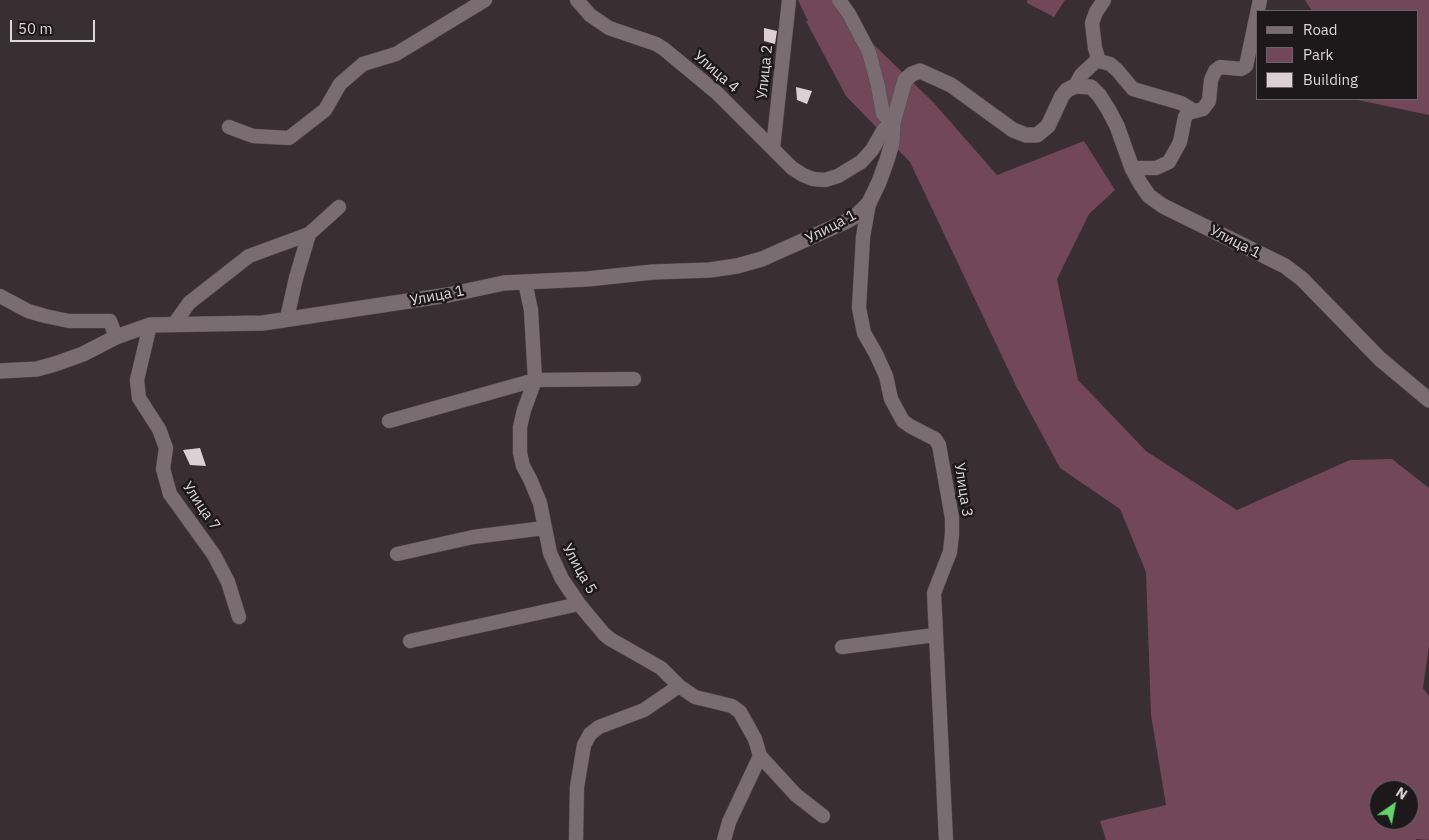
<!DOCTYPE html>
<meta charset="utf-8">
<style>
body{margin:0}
#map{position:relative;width:1429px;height:840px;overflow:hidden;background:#392f32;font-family:"IBM Plex Sans",sans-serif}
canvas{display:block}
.legend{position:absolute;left:1256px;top:10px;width:162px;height:90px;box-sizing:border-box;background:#1d181a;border:1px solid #6a6466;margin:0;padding:6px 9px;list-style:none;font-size:15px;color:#ded7d9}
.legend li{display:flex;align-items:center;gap:10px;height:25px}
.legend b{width:25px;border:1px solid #6a6466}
.north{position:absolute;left:1369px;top:780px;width:50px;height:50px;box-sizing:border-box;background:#1d181a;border:1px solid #6a6466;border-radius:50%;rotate:33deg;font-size:14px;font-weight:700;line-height:20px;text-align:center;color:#ded7d9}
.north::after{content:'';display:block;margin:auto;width:18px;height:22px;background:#63d468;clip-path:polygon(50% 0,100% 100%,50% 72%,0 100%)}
.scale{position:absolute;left:10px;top:20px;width:85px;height:22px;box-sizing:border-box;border:2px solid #ded7d9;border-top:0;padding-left:6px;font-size:15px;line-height:18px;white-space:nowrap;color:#ded7d9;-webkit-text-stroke:4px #1d181a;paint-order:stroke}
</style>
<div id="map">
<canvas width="1429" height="840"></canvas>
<ul class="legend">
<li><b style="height:6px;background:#796d71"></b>Road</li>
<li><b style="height:14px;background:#724758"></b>Park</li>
<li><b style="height:14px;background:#ddd0d5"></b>Building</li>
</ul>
<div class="north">N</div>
<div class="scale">50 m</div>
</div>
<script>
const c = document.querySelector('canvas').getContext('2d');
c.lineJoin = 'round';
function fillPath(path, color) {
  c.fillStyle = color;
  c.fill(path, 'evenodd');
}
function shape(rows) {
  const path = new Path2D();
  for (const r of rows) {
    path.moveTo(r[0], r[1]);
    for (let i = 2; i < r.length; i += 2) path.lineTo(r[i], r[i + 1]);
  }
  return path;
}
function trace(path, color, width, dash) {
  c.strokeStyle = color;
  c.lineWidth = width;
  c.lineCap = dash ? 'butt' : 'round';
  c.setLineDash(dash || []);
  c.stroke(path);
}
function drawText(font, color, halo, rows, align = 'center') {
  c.font = font + ' "IBM Plex Sans",sans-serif';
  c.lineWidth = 5;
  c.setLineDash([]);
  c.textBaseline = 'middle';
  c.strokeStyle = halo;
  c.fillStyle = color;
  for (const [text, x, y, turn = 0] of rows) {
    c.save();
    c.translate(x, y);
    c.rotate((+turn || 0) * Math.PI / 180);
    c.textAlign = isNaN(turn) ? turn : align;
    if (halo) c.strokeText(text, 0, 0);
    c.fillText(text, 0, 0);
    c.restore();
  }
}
fillPath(shape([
 [798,0,845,0,868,39,933,102,997,175,1084,141,1115,190,1089,214,1057,279,1078,380,1146,451,1237,510,1350,460,1392,459,1429,488,1429,646,1423,688,1429,696,1429,840,1416,839,1416,840,1106,840,1100,821,1166,805,1151,715,1146,572,1120,509,1060,468,1017,388,910,162,846,96,806,21,808,21],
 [1379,790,1409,790,1409,820,1379,820],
 [1027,0,1065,0,1054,17,1027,3],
 [1305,0,1429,0,1429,115,1353,99,1418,99,1418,11,1312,11]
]), '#724758');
fillPath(shape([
 [764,28,777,31,775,44,764,41],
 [796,87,812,91,807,104,797,100],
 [200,448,206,466,190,465,183,450]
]), '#ddd0d5');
const street = shape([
 [577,0,590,15,609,28,656,44,664,49,717,93,792,168,803,175,813,179,825,180,838,176,861,162,872,150,884,129,893,123,883,114,878,86,869,52,849,14,839,0],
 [1099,61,1110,64,1117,70,1133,89,1181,103,1194,111],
 [1075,86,1081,75,1094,63,1099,61,1095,48,1092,23,1096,12,1104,0],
 [229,127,253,136,289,138,325,110,340,84,363,64,396,54,485,0],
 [773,148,789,0],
 [1132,168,1156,168,1169,162,1180,142,1185,117,1188,113,1203,109,1209,101,1211,80,1215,71,1220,67,1241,69,1246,66,1260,0],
 [869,203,863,237,859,308,864,333,876,354,886,376,891,399,903,421,910,426,935,439,939,445,952,518,952,534,950,552,934,593,946,840],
 [525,282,531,310,535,380,524,410,520,427,520,453,523,466,530,479,540,503,550,553,562,579,579,604,604,634,610,639,661,668,679,686,695,697,732,706,740,712,755,739,760,756,796,795,823,816],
 [0,296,28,311,45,316,69,321,110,321,116,337],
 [287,318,296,278,309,234,339,207],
 [174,324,189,303,249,256,309,234],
 [150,325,137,380,139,398,159,429,166,448,163,469,170,494,214,555,228,582,239,617],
 [389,421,535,380,634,379],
 [397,554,473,537,544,528],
 [410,641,579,604],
 [842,647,935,635],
 [576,840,577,787,584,745,590,734,599,727,644,710,679,686],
 [724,840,729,822,760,756]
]);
const secondary = shape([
 [0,371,37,369,55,364,83,354,116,337,150,325,263,323,448,295,504,283,587,279,653,272,710,270,737,266,762,259,845,222,857,215,869,203,879,182,887,160,892,143,893,123,905,80,912,74,920,71,951,85,1013,130,1026,135,1037,135,1048,126,1062,96,1067,90,1075,86,1091,87,1099,95,1108,109,1117,126,1132,168,1140,183,1149,196,1163,206,1285,266,1302,279,1380,359,1429,400]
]);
trace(street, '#554d4f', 15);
trace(secondary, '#554d4f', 16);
trace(street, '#796d71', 14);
trace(secondary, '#796d71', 15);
drawText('15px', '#ded7d9', '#1d181a', [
 ["Улица 4",716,72,41],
 ["Улица 2",765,72,-84],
 ["Улица 1",831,227,-28],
 ["Улица 1",1235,242,27],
 ["Улица 1",437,296,-11],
 ["Улица 3",963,490,81],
 ["Улица 7",201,506,56],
 ["Улица 5",579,569,61]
]);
</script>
